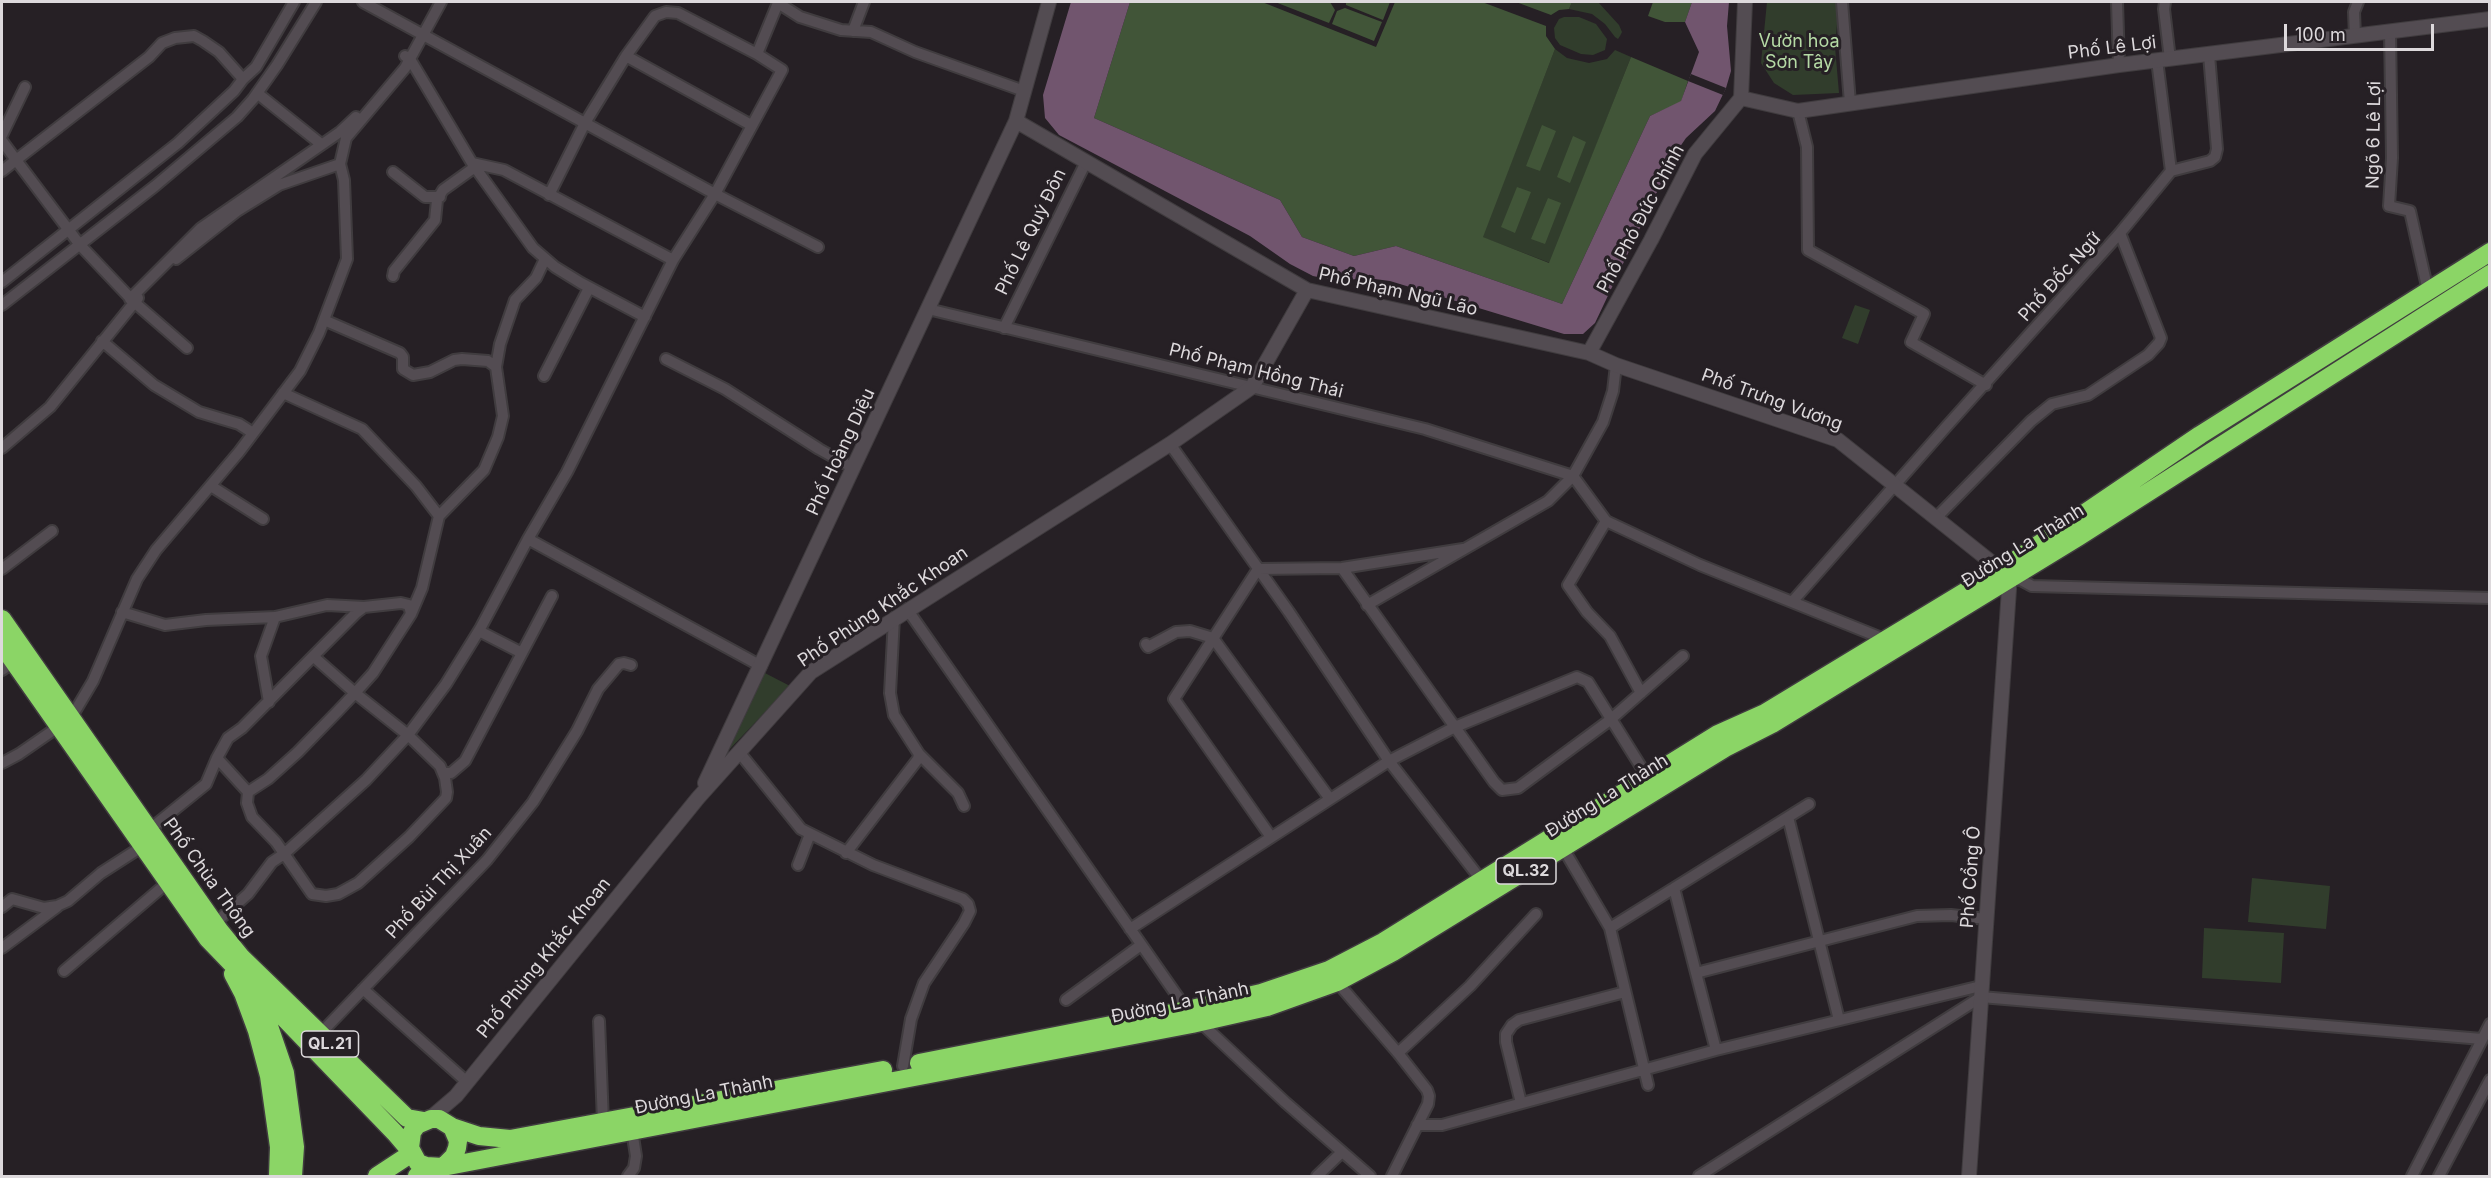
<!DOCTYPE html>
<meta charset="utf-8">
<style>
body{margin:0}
#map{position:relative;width:2491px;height:1178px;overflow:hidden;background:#262025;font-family:Inter,sans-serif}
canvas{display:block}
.frame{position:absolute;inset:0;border:3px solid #ddd9dc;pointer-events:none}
.scale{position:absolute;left:2284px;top:24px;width:150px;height:27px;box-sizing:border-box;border:3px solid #ddd9dc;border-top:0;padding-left:8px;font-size:18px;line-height:21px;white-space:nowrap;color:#ddd9dc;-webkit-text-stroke:4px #262025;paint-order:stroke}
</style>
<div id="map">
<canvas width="2491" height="1178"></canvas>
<div class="frame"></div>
<div class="scale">100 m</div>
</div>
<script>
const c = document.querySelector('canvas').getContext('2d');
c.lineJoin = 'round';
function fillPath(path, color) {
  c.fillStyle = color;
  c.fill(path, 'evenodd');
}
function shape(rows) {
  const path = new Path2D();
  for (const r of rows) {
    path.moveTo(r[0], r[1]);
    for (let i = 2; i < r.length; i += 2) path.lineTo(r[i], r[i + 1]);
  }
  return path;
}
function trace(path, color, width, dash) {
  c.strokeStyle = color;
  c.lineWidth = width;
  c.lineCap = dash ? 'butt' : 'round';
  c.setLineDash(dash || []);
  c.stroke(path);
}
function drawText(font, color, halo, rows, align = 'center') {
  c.font = font + ' Inter,sans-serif';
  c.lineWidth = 6;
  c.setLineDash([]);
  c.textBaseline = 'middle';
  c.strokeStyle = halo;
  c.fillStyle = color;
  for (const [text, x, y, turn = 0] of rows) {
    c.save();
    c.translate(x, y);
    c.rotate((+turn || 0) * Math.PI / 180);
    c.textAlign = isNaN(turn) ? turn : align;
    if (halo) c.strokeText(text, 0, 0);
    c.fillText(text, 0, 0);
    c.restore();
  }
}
fillPath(shape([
 [1572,2,1598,2,1619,25,1622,32,1620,36,1618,39,1615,37,1605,24,1592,14,1569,9],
 [1767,2,1839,2,1835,47,1839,93,1793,95,1774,83,1761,63],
 [1564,17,1579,17,1596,24,1607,39,1605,50,1593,55,1581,54,1560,45,1555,38,1554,28,1559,19],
 [1555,49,1567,58,1589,63,1607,59,1615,50,1631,57,1550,263,1482,237],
 [1855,305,1870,310,1858,344,1842,338],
 [763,672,790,686,726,753],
 [2252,878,2330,886,2326,929,2248,922],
 [2204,928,2284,933,2281,983,2202,978]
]), '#313d2c');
fillPath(shape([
 [1130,2,1262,2,1376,47,1395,2,1482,2,1546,26,1546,36,1555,49,1483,237,1549,263,1631,57,1688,81,1681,102,1650,116,1562,304,1396,246,1354,256,1302,237,1280,200,1094,118],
 [1275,2,1330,2,1335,10,1329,23],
 [1346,2,1390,2,1383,20,1346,5],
 [1516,2,1572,2,1569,9,1559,10,1551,15],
 [1653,2,1692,2,1685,22,1665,22,1648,16],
 [1345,8,1382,22,1374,41,1332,24,1337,11],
 [1542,125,1556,131,1540,171,1526,166],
 [1573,136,1586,142,1570,183,1557,177],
 [1517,187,1531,192,1515,233,1501,227],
 [1548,198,1561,203,1545,244,1531,239]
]), '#415538');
fillPath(shape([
 [1071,2,1130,2,1094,118,1280,200,1302,237,1354,256,1396,246,1562,304,1650,116,1681,101,1699,52,1685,22,1692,2,1729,2,1727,26,1731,71,1726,88,1715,111,1686,138,1675,154,1595,323,1583,334,1564,334,1390,281,1367,278,1337,281,1313,276,1290,264,1250,236,1059,135,1045,118,1043,95]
]), '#71556e');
fillPath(shape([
 [1691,74,1726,88,1723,95,1688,81]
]), '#262025');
const street = shape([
 [363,2,715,194,818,247],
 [779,2,778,3,800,17,841,30,871,32,915,52,1024,91],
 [1842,2,1850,103],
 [2117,2,2119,65],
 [2165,2,2164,9,2170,59],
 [853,31,864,2],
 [2390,32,2392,158,2389,206,2410,211,2428,291],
 [2355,36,2354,12,2358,2],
 [757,54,778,3],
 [405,56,410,59,472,163,533,248,555,267,581,283,645,317],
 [626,56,751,125],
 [257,93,321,144],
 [1798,111,1807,147,1808,250,1924,314,1911,342,1986,385],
 [2,135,25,87],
 [2,141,16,160,2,171],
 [472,163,504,170,673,260],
 [2171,171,2210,161,2215,157,2217,149,2209,55],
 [393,172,425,197,440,197],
 [176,259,237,211,279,185,340,164],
 [393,276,394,271,435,220,437,200,443,190,475,167],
 [2,282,178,143,234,91,243,79,256,67,294,2],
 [130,299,201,228,340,132,356,117],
 [2,305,155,186,237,117,253,99,277,65,316,2],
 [928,309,1425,429,1573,476],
 [324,320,400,353,403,357,403,369,413,375,430,372,454,360,462,359,488,361,496,367,503,416,498,437,484,470,439,516],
 [1004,328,1086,162],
 [102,341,154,385,199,412,239,424,253,433],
 [187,348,134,302,80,245,16,160,149,57,162,43,175,38,194,36,203,41,219,52,243,79],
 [666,359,725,389,819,449,853,468],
 [496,367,500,344,515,300,536,278,545,259],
 [544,376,589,288],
 [283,393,362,429,416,486,439,516,422,588,411,614,373,673,355,693,337,712,298,752,268,779,248,792,247,803,252,817,276,842,312,894,326,896,338,894,358,883,409,837,446,798,447,792,445,778,440,766,408,735,355,693,314,657],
 [1170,444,1289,612,1389,761,1482,881],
 [2,448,50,407,138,298],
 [1573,476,1606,521,1700,565,1884,639],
 [211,486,263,519],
 [1936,518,2031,421,2052,404,2088,395,2148,355,2159,343,2161,338,2120,233],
 [1606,521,1568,585,1587,612,1610,636,1641,693],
 [528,539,761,666],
 [1342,568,1494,782,1502,790,1518,788,1610,720,1683,656],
 [2,569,52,531],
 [2012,579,2021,580,2032,586,2490,598],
 [1792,602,1946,427,2120,233,2171,171,2157,60],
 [1367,605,1548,501,1573,476,1603,422,1613,391,1616,365],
 [907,609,1187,1010],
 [122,612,165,625,206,620,275,617,327,605,364,607],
 [479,631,522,653],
 [1146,644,1148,647,1176,632,1190,631,1213,638,1330,799],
 [2,670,13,662],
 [269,702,261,656,275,617],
 [739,752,801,829,873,865,963,899,968,904,970,911,964,923,924,983,911,1019,903,1066],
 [919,754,958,793,964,806],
 [217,758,248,792],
 [2,763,19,754,71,718,93,681,137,579,156,550,239,452,300,371,319,333,347,259,344,180,340,164,346,138,405,68,441,2],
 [443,773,451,773,465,761,552,596],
 [1788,817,1839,1020],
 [149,830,206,784,217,758,228,738,242,728,356,613,364,607,401,603,409,605,411,614],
 [1271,837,1174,699,1258,569,1342,568,1463,549],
 [1563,848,1610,928,1648,1085],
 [846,853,918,759,919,754,894,715,890,693,894,618],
 [798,865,810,834],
 [1674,888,1716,1050],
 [2,907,12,899,44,908,57,906,68,901,101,873,143,846],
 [214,924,248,894,272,862,284,854,366,780,408,735,446,684,480,629,528,539,567,472,673,260,715,194,782,70,757,54,678,13,666,12,655,16,626,56,585,123,549,195],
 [1610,928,1809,804],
 [1130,929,1389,761,1455,727,1577,677,1588,682,1648,778],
 [2,948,57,907],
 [64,971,167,883],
 [1696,973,1917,916,1951,915,1986,919],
 [1337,982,1398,1053,1427,1090,1429,1096,1428,1104,1392,1176],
 [363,989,467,1082],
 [1066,1000,1141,945],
 [599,1021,603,1122],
 [1200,1022,1285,1102,1370,1176],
 [320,1034,487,860,533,802,577,731,598,689,619,664,624,663,631,665],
 [1398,1053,1470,986,1536,914],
 [1521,1103,1506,1042,1506,1034,1512,1025,1519,1020,1625,992],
 [1417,1125,1442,1125,1716,1050,1981,986],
 [628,1176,634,1168,636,1156,632,1130],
 [1317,1176,1342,1152],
 [1699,1176,1981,997,2482,1039],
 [2412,1176,2490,1024],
 [2439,1176,2490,1080]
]);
const secondary = shape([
 [1741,98,1798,111,2119,65,2490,19],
 [1016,121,1307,290,1589,353,1616,365,1838,440,2001,570,2009,579,2009,589,1969,1176],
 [1589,353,1651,240,1695,154,1741,98,1745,2],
 [705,783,1016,121,1049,2],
 [428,1120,456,1096,698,798,811,672,1170,444,1252,387,1307,290]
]);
const highway = shape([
 [2,619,219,930,241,957,407,1118,424,1121],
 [2,645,208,939,395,1133,412,1153],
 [233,974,243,993,257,1031,269,1076,279,1147,278,1176],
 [259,997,285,1073,295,1147,293,1176],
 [919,1063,1187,1010,1261,993,1329,970,1383,942,1718,734,1765,713,2001,570,2200,435,2490,252],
 [452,1127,479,1136,510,1139,883,1070],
 [377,1176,412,1153],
 [417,1176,443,1167,454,1156,457,1148,458,1141,452,1127,439,1119,431,1119,417,1125,412,1132,410,1148,418,1163,426,1166,443,1167,1192,1024,1267,1007,1337,982,1393,952,1725,748,1772,724,2078,537,2490,274]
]);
trace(street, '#403c3f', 14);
trace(secondary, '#403c3f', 16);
trace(highway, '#403c3f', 21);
trace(street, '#534c52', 10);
trace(secondary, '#534c52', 14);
trace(highway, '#8bd566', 18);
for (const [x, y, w] of [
 [1526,871,60],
 [330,1044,57]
]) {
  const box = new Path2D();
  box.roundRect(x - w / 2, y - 13, w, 26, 4.5);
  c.fillStyle = '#262025';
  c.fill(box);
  trace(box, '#ddd9dc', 1.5);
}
drawText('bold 16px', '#ddd9dc', null, [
 ["QL.32",1526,871],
 ["QL.21",330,1044]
]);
drawText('18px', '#b5daa5', '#262025', [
 ["Vườn hoa",1799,42],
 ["Sơn Tây",1799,63]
]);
drawText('18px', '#ddd9dc', '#262025', [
 ["Phố Lê Lợi",2112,48,-7],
 ["Ngõ 6 Lê Lợi",2374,135,-89],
 ["Phố Phó Đức Chính",1641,219,-62],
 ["Phố Lê Quý Đôn",1031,232,-64],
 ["Phố Đốc Ngữ",2060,277,-48],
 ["Phố Phạm Ngũ Lão",1398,292,13],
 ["Phố Phạm Hồng Thái",1256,371,14],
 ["Phố Trưng Vương",1772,400,20],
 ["Phố Hoàng Diệu",841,452,-65],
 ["Đường La Thành",2023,546,-32],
 ["Phố Phùng Khắc Khoan",883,607,-34],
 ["Đường La Thành",1607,796,-32],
 ["Phố Cổng Ô",1971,877,-86],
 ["Phố Chùa Thông",209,878,54],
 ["Phố Bùi Thị Xuân",439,883,-47],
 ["Phố Phùng Khắc Khoan",544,958,-51],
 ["Đường La Thành",1180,1003,-12],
 ["Đường La Thành",704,1095,-11]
]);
</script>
